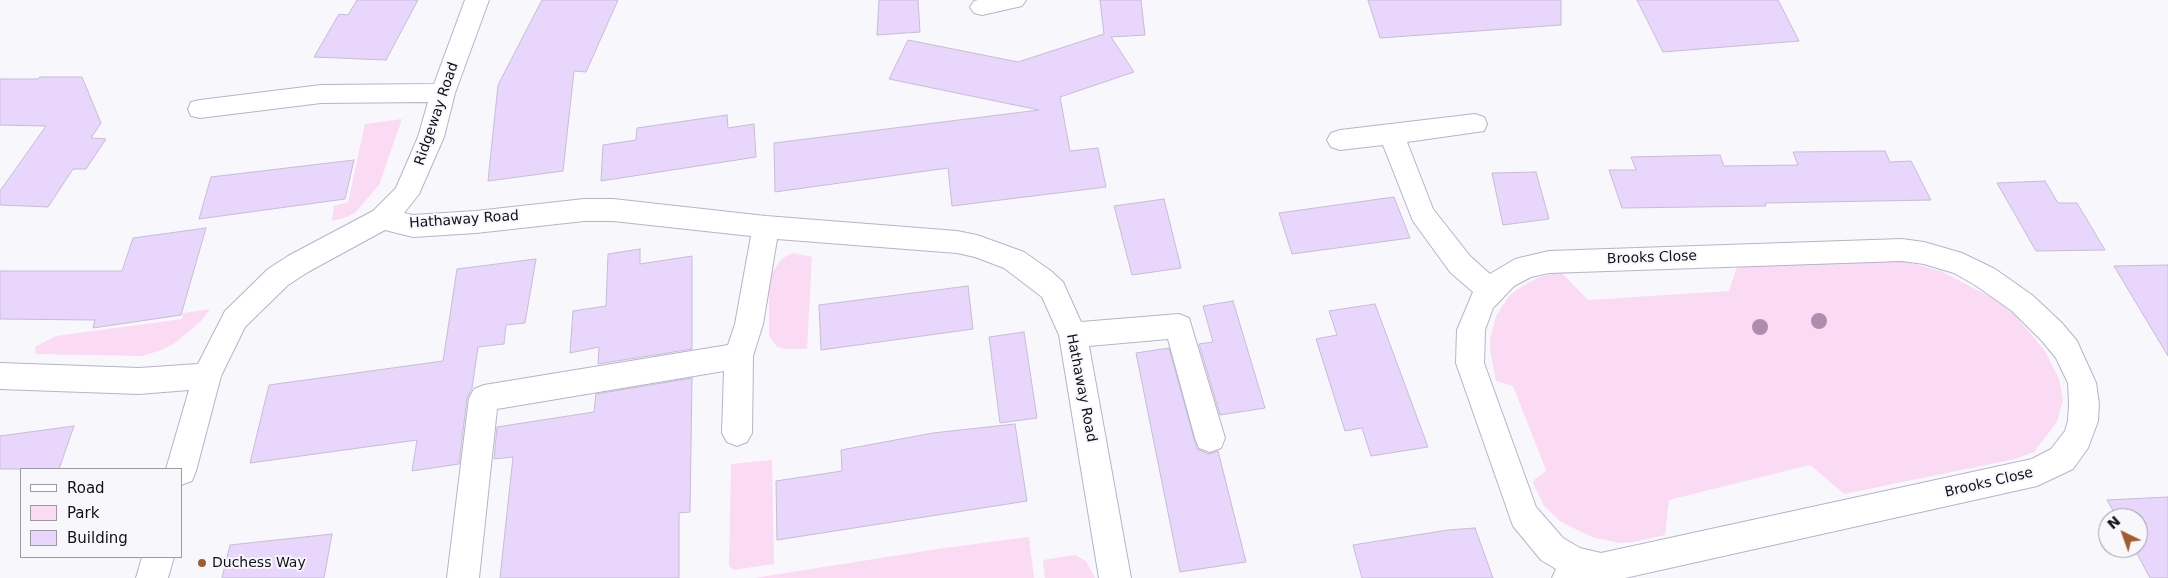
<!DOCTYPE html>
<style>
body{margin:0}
#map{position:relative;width:2168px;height:578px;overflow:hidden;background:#f7f7fc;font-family:"DejaVu Sans",sans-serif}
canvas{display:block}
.legend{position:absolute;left:20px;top:468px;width:162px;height:90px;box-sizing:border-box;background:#f7f7fc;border:1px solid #9b9ba1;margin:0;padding:6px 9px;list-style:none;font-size:15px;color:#101018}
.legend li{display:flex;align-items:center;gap:10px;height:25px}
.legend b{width:25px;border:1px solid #9b9ba1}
.north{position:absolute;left:2098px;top:508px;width:50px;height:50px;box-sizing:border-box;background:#f7f7fc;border:1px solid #9b9ba1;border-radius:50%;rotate:318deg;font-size:14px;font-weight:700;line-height:20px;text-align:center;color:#101018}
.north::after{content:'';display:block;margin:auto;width:18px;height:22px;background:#a15d2e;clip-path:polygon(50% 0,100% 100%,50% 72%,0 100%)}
</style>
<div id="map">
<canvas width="2168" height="578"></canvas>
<ul class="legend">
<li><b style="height:6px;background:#fff"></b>Road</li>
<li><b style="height:14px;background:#fbdbf4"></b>Park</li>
<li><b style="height:14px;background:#e8d6fd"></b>Building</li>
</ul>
<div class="north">N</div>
</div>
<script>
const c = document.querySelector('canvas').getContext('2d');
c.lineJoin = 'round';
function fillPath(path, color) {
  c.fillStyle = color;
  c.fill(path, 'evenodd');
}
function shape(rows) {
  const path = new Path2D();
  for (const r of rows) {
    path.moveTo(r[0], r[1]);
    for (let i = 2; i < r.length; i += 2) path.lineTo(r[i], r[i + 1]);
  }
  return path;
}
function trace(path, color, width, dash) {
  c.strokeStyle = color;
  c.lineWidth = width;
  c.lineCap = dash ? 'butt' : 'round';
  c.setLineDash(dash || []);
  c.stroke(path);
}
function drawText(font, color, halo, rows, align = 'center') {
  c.font = font + ' "DejaVu Sans",sans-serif';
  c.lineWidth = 4;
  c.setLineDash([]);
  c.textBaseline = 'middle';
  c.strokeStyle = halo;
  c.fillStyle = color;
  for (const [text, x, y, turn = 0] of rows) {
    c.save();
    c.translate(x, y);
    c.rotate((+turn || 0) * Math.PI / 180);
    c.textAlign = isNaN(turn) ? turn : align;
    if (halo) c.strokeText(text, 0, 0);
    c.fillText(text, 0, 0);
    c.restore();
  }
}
fillPath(shape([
 [402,119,379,185,355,213,344,218,332,221,334,206,348,202,365,124],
 [794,253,812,257,807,349,785,349,777,347,769,336,769,278,781,260,786,256],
 [1903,261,1941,271,1992,298,2014,314,2045,351,2059,379,2063,400,2057,422,2034,452,2015,459,1844,494,1810,465,1669,500,1665,535,1634,542,1619,543,1592,537,1561,522,1544,506,1533,483,1535,479,1545,472,1546,470,1513,386,1496,381,1490,350,1490,339,1496,316,1509,296,1518,289,1539,277,1561,272,1588,300,1729,291,1737,267],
 [210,309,201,321,175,343,159,351,142,356,36,354,35,347,56,336,182,319,183,313],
 [772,460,774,564,733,570,729,566,731,464],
 [1029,537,1034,578,754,578,944,548],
 [1075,555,1086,561,1095,578,1045,578,1043,560]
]), '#fbdbf4');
const building = shape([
 [357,0,418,0,386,60,314,57,339,14,348,15,357,0],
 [542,0,618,0,586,72,574,71,563,171,488,181,498,85,542,0],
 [879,0,918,0,920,32,877,35,879,0],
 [1100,0,1141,0,1145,35,1111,37,1134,72,1060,97,1070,151,1098,148,1106,187,952,206,948,168,775,192,774,143,1039,110,889,79,908,40,1018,62,1104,34,1100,0],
 [1368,0,1561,0,1561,25,1380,38,1368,0],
 [1637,0,1778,0,1799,41,1663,52,1637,0],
 [40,77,82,77,101,123,91,138,106,139,86,169,73,169,48,207,0,205,0,191,46,126,0,125,0,79,38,79,40,77],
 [727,115,728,128,754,124,756,157,601,181,603,145,636,140,637,128,727,115],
 [1885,151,1890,162,1911,161,1931,200,1765,203,1766,206,1622,208,1609,170,1636,170,1631,157,1720,155,1724,166,1798,165,1793,152,1885,151],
 [354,160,345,199,199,219,211,177,354,160],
 [1536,172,1549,219,1503,225,1492,173,1536,172],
 [2045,181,2058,203,2077,203,2105,250,2036,251,1997,183,2045,181],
 [1394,197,1410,238,1292,254,1279,213,1394,197],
 [1164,199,1181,268,1132,275,1114,206,1164,199],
 [206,228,181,315,93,328,95,320,0,319,0,271,122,271,133,238,206,228],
 [640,249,640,264,692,256,692,349,598,364,599,347,570,353,573,311,606,306,608,254,640,249],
 [536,259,525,323,506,325,504,344,478,347,472,388,467,398,459,464,412,471,417,440,250,463,269,385,443,361,457,269,536,259],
 [2168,265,2168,356,2114,266,2168,265],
 [968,286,973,329,821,350,819,305,968,286],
 [1233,301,1265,408,1220,415,1199,344,1213,342,1203,306,1233,301],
 [1375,304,1428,447,1371,456,1362,428,1345,431,1316,339,1337,335,1329,311,1375,304],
 [1024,332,1037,418,1000,423,989,337,1024,332],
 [1169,348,1197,449,1209,454,1218,451,1246,562,1180,572,1136,353,1169,348],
 [692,378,690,512,679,513,679,578,500,578,513,457,494,459,497,427,594,412,596,394,692,378],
 [1015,424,1027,501,777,540,776,481,842,471,841,450,933,433,1015,424],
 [74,426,59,469,0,469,0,436,74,426],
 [2168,497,2168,578,2150,578,2134,548,2138,548,2138,518,2117,518,2107,500,2168,497],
 [1475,528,1493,578,1362,578,1353,545,1448,530,1475,528],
 [332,534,324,578,222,578,230,545,332,534]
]);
fillPath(building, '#e8d6fd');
trace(building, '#c7bdd3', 1);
const minor = shape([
 [465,0,489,0,455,93,444,137,419,194,404,213,413,215,476,211,584,199,613,199,766,216,957,231,977,235,1024,252,1051,271,1063,282,1081,322,1179,314,1189,318,1225,438,1221,448,1210,452,1199,448,1195,438,1168,339,1089,346,1131,578,1099,578,1059,335,1042,297,1004,268,975,257,957,253,777,239,763,324,753,356,752,433,747,442,737,446,727,442,722,433,724,371,497,409,479,578,447,578,469,398,474,389,484,385,728,345,735,324,751,236,613,221,584,221,476,233,413,237,385,230,308,272,288,285,245,327,221,376,196,471,192,481,181,485,181,469,166,469,189,390,139,394,0,389,0,363,139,368,198,364,225,311,268,269,288,256,373,211,396,188,418,137,428,102,321,103,200,118,191,116,188,109,191,102,200,100,321,85,434,84,465,0],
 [978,0,1026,0,1022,6,982,15,974,13,970,7,974,1,978,0],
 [1475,114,1484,117,1487,124,1484,131,1407,142,1433,209,1470,256,1490,274,1515,259,1549,251,1902,239,1924,242,1962,253,1995,269,2032,295,2062,323,2077,341,2096,383,2099,404,2098,421,2088,448,2073,469,2037,486,1625,578,1552,578,1556,569,1541,560,1513,526,1456,363,1457,330,1473,292,1450,272,1413,221,1383,145,1340,150,1331,147,1327,140,1331,133,1340,130,1475,114],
 [1902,261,1924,264,1954,273,1975,285,2012,311,2042,341,2056,358,2068,383,2069,404,2068,421,2065,431,2051,449,2032,459,1601,553,1580,548,1563,538,1536,507,1484,363,1485,330,1493,308,1514,286,1531,277,1549,273,1902,261],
 [142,557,174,557,168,578,136,578,142,557]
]);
trace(minor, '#b3b5cc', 2);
fillPath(minor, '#fff');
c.fillStyle = '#b18bad';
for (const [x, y] of [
 [1819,321],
 [1760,327]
]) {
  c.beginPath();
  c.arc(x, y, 8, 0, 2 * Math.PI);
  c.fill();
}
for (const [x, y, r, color] of [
 [202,563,5,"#a15d2e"]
]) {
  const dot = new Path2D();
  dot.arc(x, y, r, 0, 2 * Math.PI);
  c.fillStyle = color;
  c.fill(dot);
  trace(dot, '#f7f7fc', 2);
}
drawText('14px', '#101018', '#f7f7fc', [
 ["Ridgeway Road",437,114,-71],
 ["Hathaway Road",464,220,-4],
 ["Brooks Close",1652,258,-2],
 ["Hathaway Road",1081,388,79],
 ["Brooks Close",1989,483,-13]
]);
drawText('14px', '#101018', '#f7f7fc', [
 ["Duchess Way",212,563]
], 'left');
</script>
